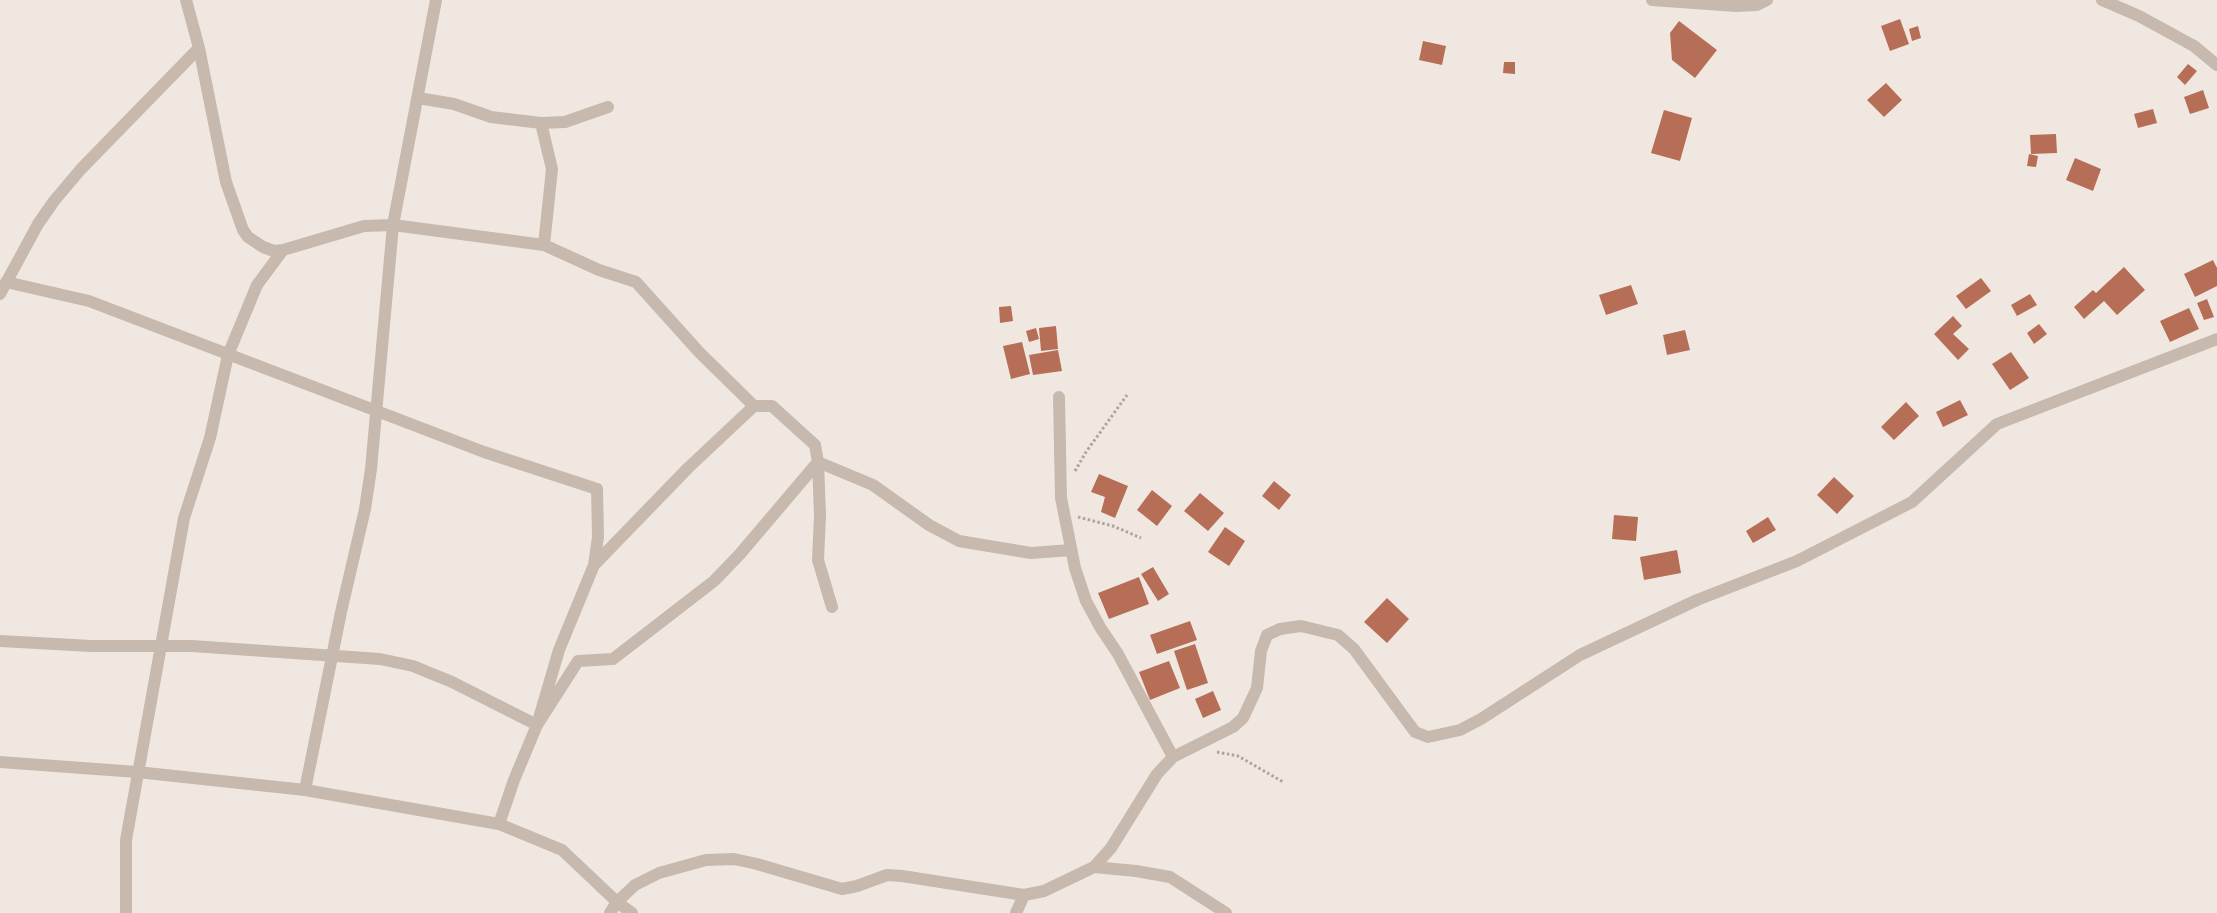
<!DOCTYPE html>
<style>
body{margin:0}
canvas{display:block;background:#f0e8e0}
</style>
<canvas width="2217" height="913"></canvas>
<script>
const c = document.querySelector('canvas').getContext('2d');
c.lineJoin = 'round';
function fillPath(path, color) {
  c.fillStyle = color;
  c.fill(path, 'evenodd');
}
function shape(rows) {
  const path = new Path2D();
  for (const r of rows) {
    path.moveTo(r[0], r[1]);
    for (let i = 2; i < r.length; i += 2) path.lineTo(r[i], r[i + 1]);
  }
  return path;
}
function trace(path, color, width, dash) {
  c.strokeStyle = color;
  c.lineWidth = width;
  c.lineCap = dash ? 'butt' : 'round';
  c.setLineDash(dash || []);
  c.stroke(path);
}
fillPath(shape([
 [1900,19,1909,44,1890,51,1881,26],
 [1679,21,1717,50,1695,78,1672,60,1670,33],
 [1918,26,1921,38,1912,41,1909,29],
 [1423,41,1446,46,1442,65,1419,60],
 [1504,62,1515,62,1515,74,1503,73],
 [2188,64,2197,71,2185,85,2177,77],
 [1886,83,1902,100,1884,117,1867,100],
 [2203,90,2209,108,2190,114,2184,97],
 [2153,109,2157,123,2138,128,2134,114],
 [1664,110,1692,118,1680,161,1651,153],
 [2056,134,2057,153,2031,154,2030,135],
 [2029,154,2038,156,2036,167,2027,166],
 [2075,158,2101,169,2093,191,2066,180],
 [2213,260,2217,268,2217,286,2195,297,2184,274],
 [2124,267,2145,290,2117,315,2104,301,2084,319,2074,307,2093,290,2096,293],
 [1981,278,1991,291,1966,309,1956,296],
 [1631,285,1638,304,1606,315,1599,295],
 [2030,294,2037,305,2017,316,2011,305],
 [2207,299,2214,317,2204,320,2197,303],
 [1011,306,1013,321,1000,323,999,307],
 [2189,308,2199,329,2170,342,2160,321],
 [1953,316,1962,326,1953,334,1969,349,1958,360,1934,334],
 [2039,324,2047,334,2034,344,2027,333],
 [1056,326,1058,349,1041,351,1039,328],
 [1036,328,1039,339,1029,342,1026,331],
 [1685,330,1690,350,1667,355,1663,335],
 [1022,342,1030,374,1011,379,1003,346],
 [1058,350,1062,371,1033,375,1029,355],
 [2011,352,2029,378,2010,390,1992,364],
 [1960,400,1968,415,1943,427,1936,412],
 [1906,402,1919,416,1894,440,1881,427],
 [1099,474,1128,486,1115,518,1101,512,1105,497,1091,492],
 [1834,477,1854,496,1837,514,1817,495],
 [1274,481,1291,495,1279,510,1262,496],
 [1152,490,1172,506,1157,526,1137,510],
 [1200,493,1224,513,1208,531,1184,511],
 [1614,515,1638,517,1636,541,1612,539],
 [1768,517,1776,530,1753,543,1746,531],
 [1225,527,1245,541,1229,566,1208,552],
 [1677,550,1681,573,1644,580,1640,557],
 [1153,567,1169,594,1158,601,1141,574],
 [1139,577,1149,604,1109,619,1098,593],
 [1387,598,1409,619,1387,643,1364,622],
 [1190,621,1197,640,1157,654,1150,635],
 [1195,644,1208,683,1187,690,1174,651],
 [1169,661,1180,688,1150,700,1139,672],
 [1213,691,1221,710,1203,718,1195,699]
]), '#b76e56');
trace(shape([
 [1075,471,1086,452,1127,395],
 [1078,517,1113,526,1141,538],
 [1217,752,1238,756,1283,782]
]), '#b2a397', 3, [2.5, 2.5]);
trace(shape([
 [186,0,199,48,226,182,243,230,248,237,263,247,274,251,283,250,364,226,393,225,544,245,599,270,636,282,699,352,754,406,772,406,815,445,818,462,873,485,929,525,959,541,1031,553,1071,550],
 [1652,0,1736,6,1757,5,1767,0],
 [2102,0,2139,16,2194,46,2217,65],
 [418,98,454,104,491,117,541,123,565,122,608,107],
 [541,123,552,169,544,245],
 [6,282,89,301,484,452,597,489,598,537,594,565],
 [0,294,38,224,54,201,81,169,199,48],
 [1059,397,1061,498,1075,568,1086,601,1100,627,1118,654,1173,757],
 [818,462,820,515,818,560,832,607],
 [0,641,91,646,192,646,380,659,413,666,452,682,537,725,578,661,613,659,714,581,740,554,818,462],
 [305,790,341,612,365,509,371,469,393,225,436,0],
 [499,824,514,780,537,725,559,650,594,565,688,468,754,406],
 [1094,867,1136,871,1170,877,1226,913],
 [126,913,126,840,184,518,210,438,228,355,257,285,283,250],
 [610,913,617,902,635,885,659,873,706,860,734,859,757,864,842,889,857,886,887,875,902,876,1024,895,1044,891,1094,867,1111,848,1157,774,1173,757,1233,727,1243,718,1257,688,1261,651,1267,635,1280,629,1301,626,1338,635,1354,649,1415,732,1428,737,1460,730,1481,719,1580,655,1697,600,1797,561,1912,502,1997,424,2217,339],
 [1016,913,1024,895]
]), '#c7b9ad', 12);
trace(shape([
 [0,762,137,772,305,790,499,824,562,850,617,902,632,913]
]), '#c7b9ad', 12);
</script>
